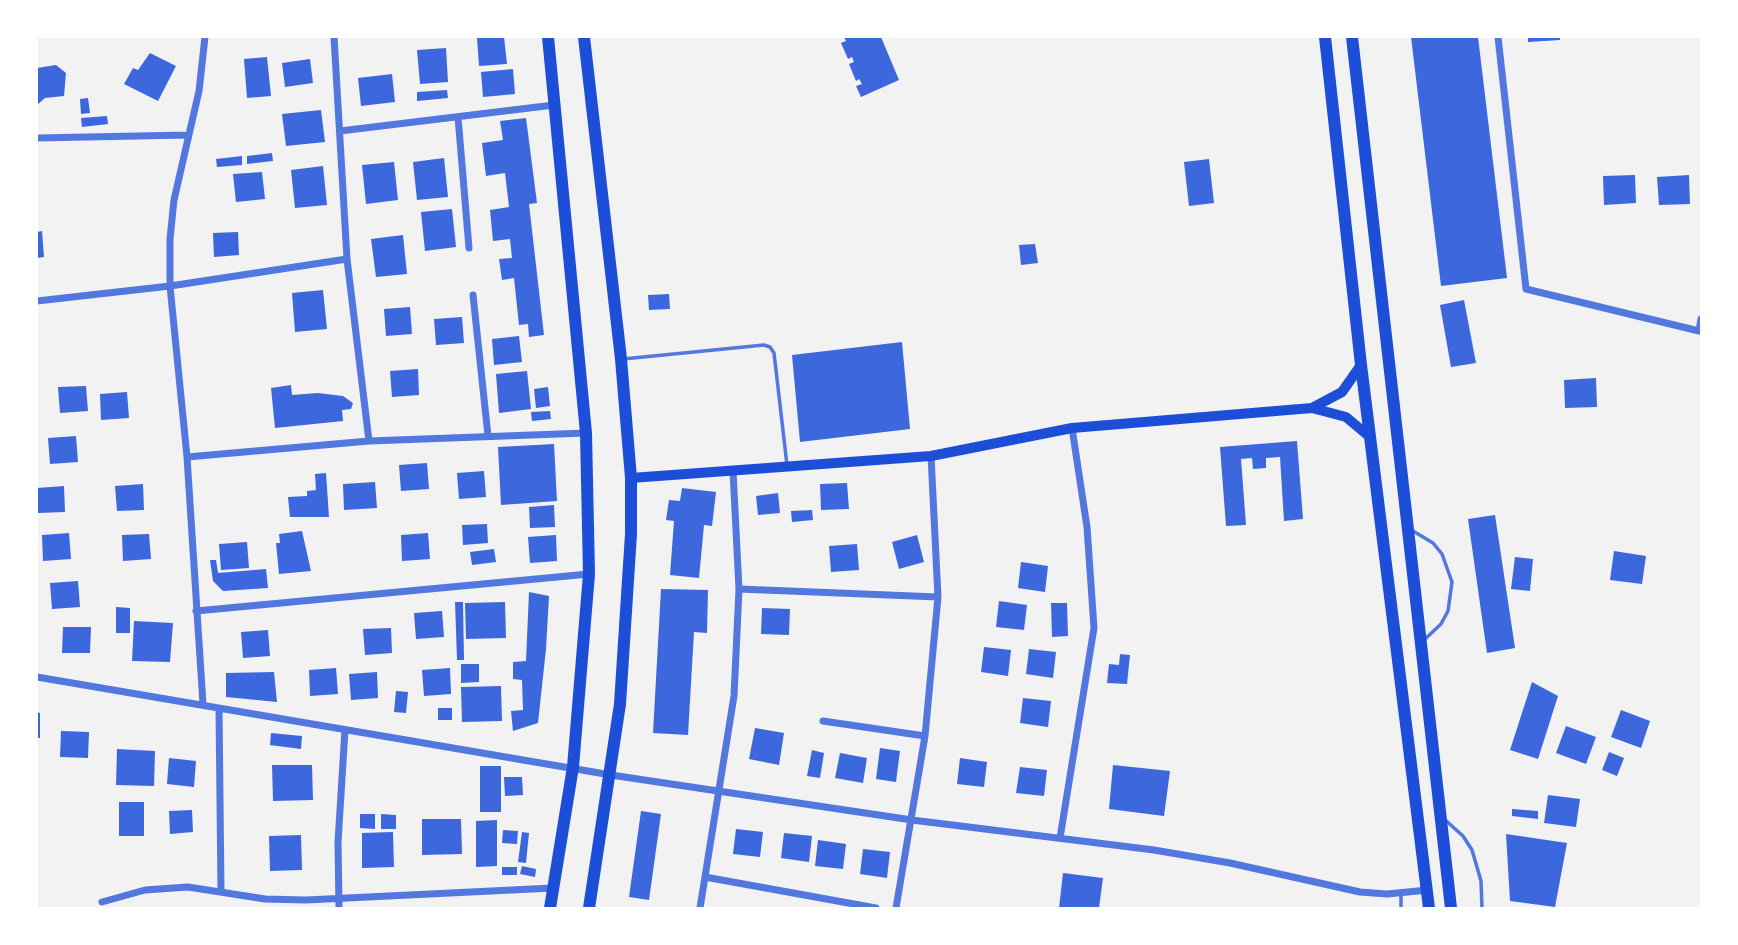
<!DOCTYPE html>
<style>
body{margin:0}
#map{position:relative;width:1738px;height:945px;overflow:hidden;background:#f2f2f2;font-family:"Source Sans 3",sans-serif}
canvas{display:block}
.frame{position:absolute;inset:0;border:38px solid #fff;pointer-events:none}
</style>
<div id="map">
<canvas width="1738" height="945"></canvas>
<div class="frame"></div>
</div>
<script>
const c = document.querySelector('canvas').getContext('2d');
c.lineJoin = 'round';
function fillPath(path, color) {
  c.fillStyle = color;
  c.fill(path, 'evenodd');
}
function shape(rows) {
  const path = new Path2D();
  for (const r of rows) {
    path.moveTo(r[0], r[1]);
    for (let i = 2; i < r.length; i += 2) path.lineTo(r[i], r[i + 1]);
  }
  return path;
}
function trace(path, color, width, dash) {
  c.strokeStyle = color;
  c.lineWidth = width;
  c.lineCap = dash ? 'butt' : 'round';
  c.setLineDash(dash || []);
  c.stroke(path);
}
fillPath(shape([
 [504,37,507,64,479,66,477,38],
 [844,37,881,37,899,80,861,97,856,86,862,84,859,79,856,81,849,64,854,62,852,57,848,59,841,43,846,41],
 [1411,37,1478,37,1507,278,1441,286],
 [1528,37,1560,37,1560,40,1528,42],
 [446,48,448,82,420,84,417,50],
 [150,53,176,66,158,101,124,84,133,68,138,70],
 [267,57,271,96,247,98,244,59],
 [310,59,313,83,285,87,282,63],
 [56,65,66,73,64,96,45,98,37,105,37,68],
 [513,69,515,94,483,97,481,72],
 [392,74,395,102,361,106,358,78],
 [447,90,448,98,417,101,417,92],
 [88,98,90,113,81,114,80,99],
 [321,110,325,142,286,146,282,114],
 [107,116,108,124,82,127,81,118],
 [526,118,537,203,529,204,544,335,529,337,528,324,519,325,514,278,502,280,499,259,512,258,510,239,493,241,490,210,509,207,505,173,486,176,482,143,503,140,500,121],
 [272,153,273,161,247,164,247,156],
 [242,156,242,165,217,167,216,159],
 [444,158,448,197,417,200,413,162],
 [1209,159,1214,203,1189,206,1184,162],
 [394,162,398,200,366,204,362,165],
 [323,166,327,205,295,208,291,170],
 [262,172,265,199,236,202,233,174],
 [1635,175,1636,203,1604,205,1603,176],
 [1689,175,1690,204,1659,205,1657,177],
 [452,209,456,247,425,251,421,212],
 [42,231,44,257,37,258,37,232],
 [238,232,239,255,214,257,213,233],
 [403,235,407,274,376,277,371,239],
 [1035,244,1038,263,1021,265,1019,245],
 [323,290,327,329,295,332,292,293],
 [669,294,670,309,649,310,648,295],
 [1464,300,1476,363,1451,367,1440,305],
 [410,307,412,334,386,336,384,309],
 [462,317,464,343,436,345,434,319],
 [519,336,522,362,494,365,492,339],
 [902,342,910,429,800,442,792,355],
 [418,369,419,395,392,397,390,371],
 [527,371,531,409,499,413,496,374],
 [1596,378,1597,407,1565,408,1564,380],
 [291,385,292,395,318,393,343,396,353,403,351,409,342,410,343,421,275,428,271,388],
 [86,386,88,411,60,413,58,387],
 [548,387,550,406,536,408,534,389],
 [127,392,129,418,101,420,100,394],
 [550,411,551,419,532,421,531,412],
 [76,436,78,462,50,464,48,438],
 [1297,441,1303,519,1284,521,1280,457,1266,458,1266,468,1253,469,1252,458,1241,459,1246,525,1226,526,1220,447],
 [554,444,557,501,501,505,498,447],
 [427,463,429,489,401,491,399,465],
 [484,471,486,497,459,499,457,473],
 [326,473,329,517,290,517,288,497,307,496,307,491,316,490,315,474],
 [375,482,377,508,344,510,343,484],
 [847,483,849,509,821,510,820,484],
 [143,484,144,510,117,511,115,486],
 [64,486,65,512,38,513,37,488],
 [682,488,716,492,712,526,704,525,699,578,670,575,674,521,666,520,669,500,680,501],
 [778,493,780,513,758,515,756,496],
 [554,505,555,527,530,528,529,507],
 [812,510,813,520,792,522,791,511],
 [1495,515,1515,648,1487,653,1468,519],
 [487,524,488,543,463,545,462,525],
 [302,531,311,571,279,574,276,543,280,543,279,534],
 [69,533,71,559,43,561,42,535],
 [428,533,430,559,402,561,401,535],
 [149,534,151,559,123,561,122,535],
 [556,535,557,561,530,563,528,537],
 [917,535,924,562,899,569,892,542],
 [247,542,249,568,221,570,219,544],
 [857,544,859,570,831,572,829,546],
 [494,549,496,562,472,565,470,552],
 [1614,551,1646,556,1642,584,1610,580],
 [1515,557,1533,559,1530,591,1511,589],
 [210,560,216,560,218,573,266,569,268,588,223,591,213,581],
 [1021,562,1048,566,1045,592,1018,588],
 [78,581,80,607,52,609,50,583],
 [661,589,708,590,707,633,694,632,688,735,653,733],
 [529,592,549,596,546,649,538,723,513,731,511,711,523,710,522,680,513,679,513,662,526,661],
 [999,601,1027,605,1024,630,996,627],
 [455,602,463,602,464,660,457,660],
 [505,602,506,638,466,639,465,603],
 [1051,603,1067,603,1068,636,1052,637],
 [116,607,130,608,130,633,116,633],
 [762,608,790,609,789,635,761,634],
 [442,611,444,637,416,639,414,613],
 [134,621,173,623,170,662,132,661],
 [63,627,91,627,90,653,62,653],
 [391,628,392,653,365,655,363,629],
 [268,630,270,656,243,658,241,632],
 [984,647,1011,650,1008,676,981,672],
 [1029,649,1056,652,1053,678,1026,674],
 [1120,654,1130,655,1127,684,1107,683,1109,664,1119,665],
 [461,664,479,664,479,682,461,683],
 [336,668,338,694,310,696,309,670],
 [450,668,451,694,424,696,422,670],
 [274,672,277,702,226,697,226,673],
 [377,672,378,698,351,700,349,674],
 [1532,682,1558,696,1538,759,1510,750],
 [501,686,502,721,462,722,461,687],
 [396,691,408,692,406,713,394,712],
 [1023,698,1051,701,1048,727,1020,723],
 [438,708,452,708,452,720,438,720],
 [1621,710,1650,721,1641,748,1611,737],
 [37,712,40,713,40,738,37,738],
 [1566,726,1596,737,1586,764,1556,753],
 [755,728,784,733,779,765,749,759],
 [61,731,89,732,88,758,60,757],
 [271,733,302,736,301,749,270,745],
 [880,748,900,751,896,782,876,779],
 [117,749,155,751,154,786,116,785],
 [812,750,824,753,820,778,807,776],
 [1609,752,1624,758,1617,776,1602,770],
 [840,753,867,758,863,783,835,778],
 [169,758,196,761,194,787,167,784],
 [960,758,987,762,984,787,957,784],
 [272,765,312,765,313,800,273,801],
 [1113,765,1170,771,1164,816,1109,809],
 [480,766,501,766,501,812,480,812],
 [1020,767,1047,770,1044,796,1016,793],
 [504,777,522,777,523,795,505,796],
 [1548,795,1580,799,1576,827,1544,823],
 [119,802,144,802,144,836,119,836],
 [1512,809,1538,811,1538,819,1512,816],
 [192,810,193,832,170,834,169,811],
 [641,811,661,814,649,900,629,897],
 [360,814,375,814,375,829,360,828],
 [381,814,396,815,396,829,381,829],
 [422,819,461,819,462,854,422,855],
 [497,820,497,866,476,867,476,821],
 [736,829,763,832,760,857,733,854],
 [503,830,518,831,517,844,502,843],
 [393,832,394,867,362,868,362,833],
 [522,832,529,833,526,863,518,862],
 [784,833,812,836,809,862,781,858],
 [1506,834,1567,843,1555,907,1510,901],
 [301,835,302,870,270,871,269,836],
 [818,840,846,844,843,869,815,866],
 [863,849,890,852,887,878,860,874],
 [522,866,536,869,535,877,520,874],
 [502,867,517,867,517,875,502,875],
 [1063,873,1103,878,1099,908,1059,908]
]), '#3d67dc');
trace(shape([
 [623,359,764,345,770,347,774,353,787,465],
 [1413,531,1433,543,1442,554,1452,582,1448,611,1441,624,1424,640],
 [1443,818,1463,836,1472,850,1481,881,1482,908],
 [1401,908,1401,894]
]), '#5277de', 3.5);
trace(shape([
 [334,37,347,259,369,441],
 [1498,37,1526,289,1699,331,1701,319],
 [458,117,469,248],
 [340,131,554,105],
 [37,138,188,135],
 [473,295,488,436],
 [37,301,170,286,347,259],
 [187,457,369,441,586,433],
 [739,589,938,597],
 [196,611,589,574],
 [37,677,611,775,912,820,1154,850,1230,863,1360,892,1387,894,1428,890],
 [203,704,187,457,170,286,170,239,174,200,199,91,205,37],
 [219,709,221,891],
 [823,721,925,736],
 [1060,838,1094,628,1087,527,1072,428],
 [705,877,876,908],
 [102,902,145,890,188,887,265,899,306,900,553,888],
 [339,908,338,842,345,730],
 [700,908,734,696,739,589,733,471],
 [896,908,925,736,938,597,931,456]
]), '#5277de', 7);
trace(shape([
 [1312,408,1342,392,1361,365],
 [631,478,931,456,1072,428,1312,408,1346,417,1371,438]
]), '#1d4ed8', 10);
trace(shape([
 [548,37,586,433,589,574,573,767,550,908],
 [584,37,621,359,631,478,631,534,620,704,589,908],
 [1325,37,1361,365,1429,908],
 [1352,37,1451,908]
]), '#1d4ed8', 12);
</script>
